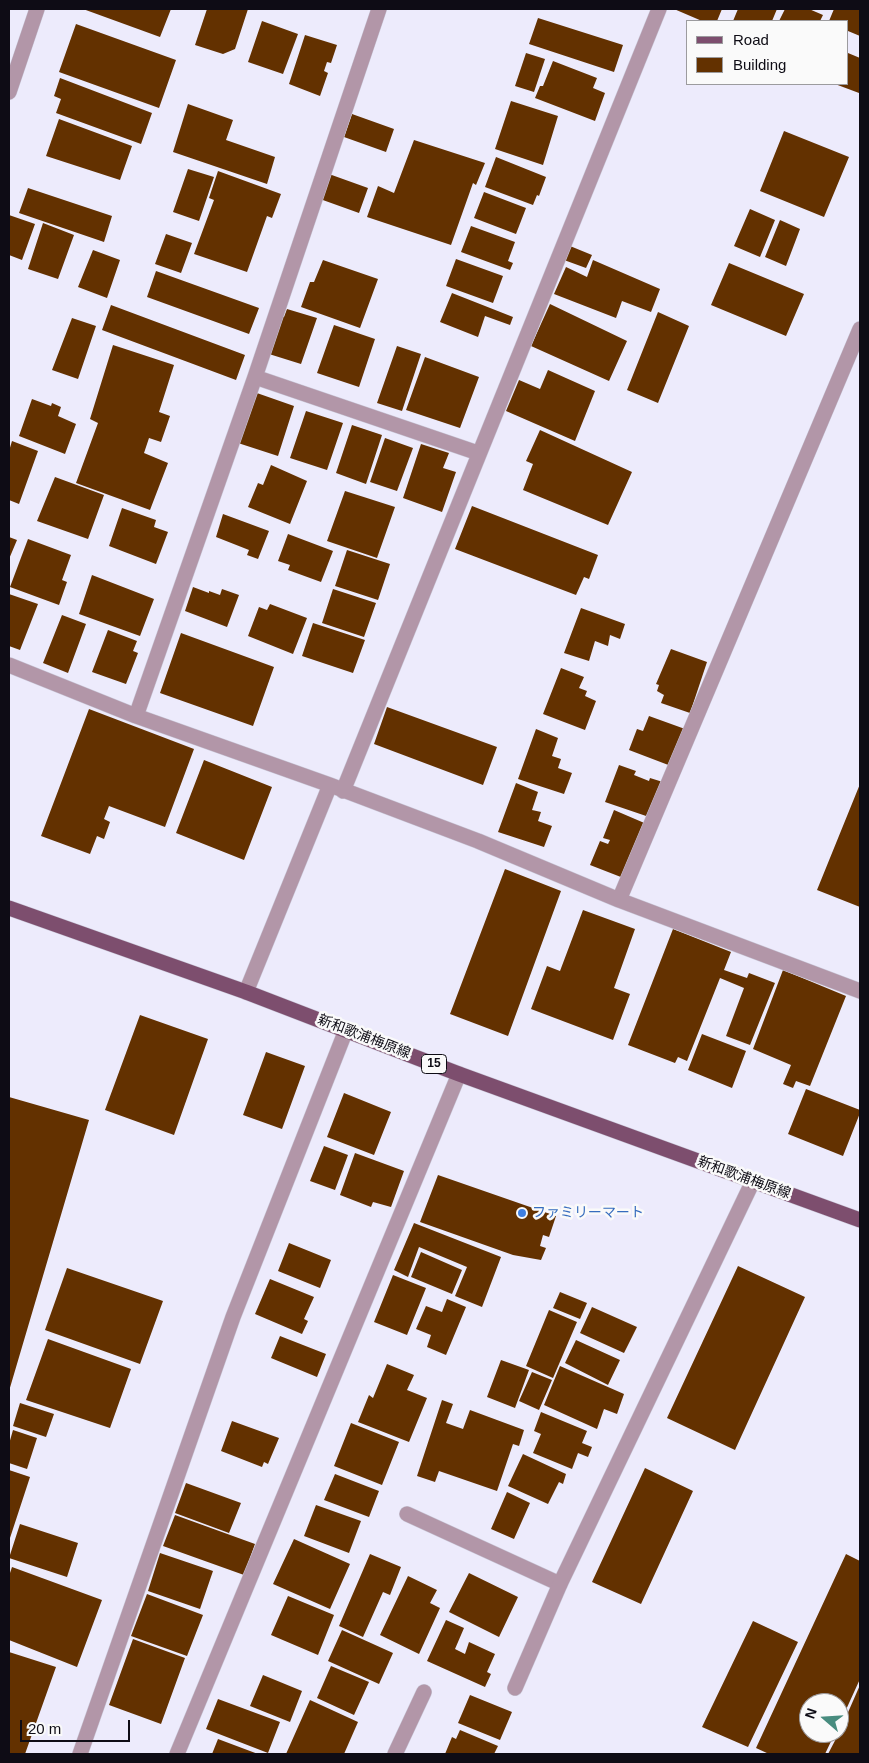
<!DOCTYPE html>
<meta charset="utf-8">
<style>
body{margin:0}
#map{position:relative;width:869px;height:1763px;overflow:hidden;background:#edebfc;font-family:Arial,sans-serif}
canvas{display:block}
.frame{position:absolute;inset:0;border:10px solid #0e0c15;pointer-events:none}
.legend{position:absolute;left:686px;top:20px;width:162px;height:65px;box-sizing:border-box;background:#fafafa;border:1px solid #9c9b9e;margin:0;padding:6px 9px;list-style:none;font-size:15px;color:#0e0c15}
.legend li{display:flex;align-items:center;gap:10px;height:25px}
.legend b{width:25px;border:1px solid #9c9b9e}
.north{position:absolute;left:799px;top:1693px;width:50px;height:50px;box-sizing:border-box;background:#fafafa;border:1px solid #9c9b9e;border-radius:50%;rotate:289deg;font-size:14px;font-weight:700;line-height:20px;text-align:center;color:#0e0c15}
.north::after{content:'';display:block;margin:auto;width:18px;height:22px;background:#488c7f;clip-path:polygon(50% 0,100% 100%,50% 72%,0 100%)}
.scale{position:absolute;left:20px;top:1720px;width:110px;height:22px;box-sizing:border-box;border:2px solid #0e0c15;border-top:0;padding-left:6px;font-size:15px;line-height:18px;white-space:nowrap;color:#0e0c15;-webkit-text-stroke:4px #fafafa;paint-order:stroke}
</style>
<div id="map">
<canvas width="869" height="1763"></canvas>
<div class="frame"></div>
<ul class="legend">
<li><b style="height:6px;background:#7d4e6e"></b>Road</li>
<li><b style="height:14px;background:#633100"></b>Building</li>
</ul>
<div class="north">N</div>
<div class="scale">20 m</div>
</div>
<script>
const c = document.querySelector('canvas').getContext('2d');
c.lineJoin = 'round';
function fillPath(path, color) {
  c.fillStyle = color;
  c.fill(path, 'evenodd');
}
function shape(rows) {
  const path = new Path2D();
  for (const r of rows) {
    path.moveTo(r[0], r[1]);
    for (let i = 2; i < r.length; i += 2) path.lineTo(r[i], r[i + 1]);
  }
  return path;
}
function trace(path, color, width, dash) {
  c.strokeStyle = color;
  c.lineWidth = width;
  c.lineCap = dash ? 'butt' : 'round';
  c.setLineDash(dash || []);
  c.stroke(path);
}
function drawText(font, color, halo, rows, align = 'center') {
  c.font = font + ' Arial,"Noto Sans JP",sans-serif';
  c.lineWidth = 5;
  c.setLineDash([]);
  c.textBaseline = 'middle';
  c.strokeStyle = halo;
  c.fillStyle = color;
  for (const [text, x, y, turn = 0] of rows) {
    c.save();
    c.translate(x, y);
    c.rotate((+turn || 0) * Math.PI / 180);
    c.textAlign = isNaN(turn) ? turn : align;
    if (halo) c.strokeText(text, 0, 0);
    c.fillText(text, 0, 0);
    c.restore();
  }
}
fillPath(shape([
 [83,9,171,9,160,37],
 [207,9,248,9,235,49,223,54,195,45],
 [674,9,722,9,717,21,702,21],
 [738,9,777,9,772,21,733,21],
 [785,9,809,9,823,15,820,21,779,21],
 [834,9,860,9,860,36,848,31,848,21,829,21],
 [538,18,623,45,614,72,529,44],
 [262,21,298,34,283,74,248,62],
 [76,24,176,60,159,108,59,72],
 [305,35,337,45,331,63,327,62,324,71,328,73,320,96,289,84],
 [526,53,545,59,534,92,515,86],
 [848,53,860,58,860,89,859,93,835,84,848,84],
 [553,61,597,78,593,88,605,93,595,121,535,98,540,86,543,86],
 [60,78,152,113,141,144,56,113,61,99,54,96],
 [511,101,558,116,543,165,495,149],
 [188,104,233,120,226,140,275,157,267,184,173,152],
 [352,114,394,129,386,152,344,137],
 [59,119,132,146,120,180,46,156],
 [784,131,849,157,824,217,760,191],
 [414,140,485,163,476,185,473,183,451,245,367,217,378,186,394,193],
 [496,157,546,177,539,196,537,195,533,205,485,187],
 [188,169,214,177,199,221,173,212],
 [218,171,281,194,272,218,267,216,247,272,194,254,214,200,209,198],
 [329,174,368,188,359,213,320,199],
 [28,188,112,216,104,242,19,213],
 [484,192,526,208,516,234,474,218],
 [750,209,775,220,760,257,734,246],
 [9,215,35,224,22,260,9,255],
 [780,220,800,229,786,266,765,257],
 [43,223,74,235,58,279,28,269],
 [471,226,515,242,508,261,513,263,510,270,461,252],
 [166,234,192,243,181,273,155,264],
 [570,246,592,255,586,268,564,260],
 [93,250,120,260,107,298,78,287],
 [456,259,503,276,493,303,446,286],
 [323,260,378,279,360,328,301,307,310,282,314,282],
 [593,260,660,289,651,312,622,301,616,318,554,294,566,267,587,277],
 [729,263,804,294,786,336,711,305],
 [156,271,259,308,249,334,147,297],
 [452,293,513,317,510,325,485,316,478,337,440,322],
 [550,304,627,341,609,381,531,346],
 [111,305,245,355,236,380,102,330],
 [287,309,317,318,301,364,269,354,281,316,284,317],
 [658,312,689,326,658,403,627,390],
 [72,318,96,326,78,379,52,370],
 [334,325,375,339,359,387,317,373],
 [113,345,174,365,159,412,170,416,161,442,149,438,144,453,168,463,150,510,76,483,98,423,90,419],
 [397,346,421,354,402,411,377,403],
 [425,357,479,377,460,428,406,410],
 [548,370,595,391,575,441,506,411,519,380,540,389],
 [254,392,294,406,278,456,238,443],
 [32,399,51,406,52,403,61,407,58,416,76,424,65,454,19,436],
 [306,411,343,423,327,470,290,458],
 [352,425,382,435,366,484,336,473],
 [540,430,632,472,608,525,523,490,533,464,526,461],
 [385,438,413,448,397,491,370,482],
 [12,441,38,451,19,504,9,500,9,451],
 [421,444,449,453,443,468,456,472,442,512,403,498],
 [271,465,307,481,290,524,248,507,258,483,263,485],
 [55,477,104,495,88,539,37,521],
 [345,491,395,507,377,558,327,541],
 [472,506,598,555,589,579,584,577,576,595,455,549],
 [122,508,156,520,154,527,168,532,156,564,109,546],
 [223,514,269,531,258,559,247,555,249,550,216,537],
 [288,534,333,551,321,582,288,570,290,565,278,561],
 [9,537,17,540,9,559],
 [28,539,71,555,62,580,67,582,59,605,10,587],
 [347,550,390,564,378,600,335,586],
 [92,575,154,599,140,636,79,614],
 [193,587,209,593,209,591,220,595,222,589,239,595,227,627,185,611],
 [333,589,376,603,364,637,322,623],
 [9,594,38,604,20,650,9,646],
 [270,604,307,618,293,654,248,636,259,607,267,610],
 [581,608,625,624,620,639,610,635,608,646,595,641,589,661,564,653],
 [62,615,86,624,68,673,43,663],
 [313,623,365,640,353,673,302,656],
 [108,630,137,641,133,651,138,653,126,684,92,672],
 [181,633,274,667,253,726,160,693],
 [671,649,707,662,690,713,661,703,664,695,657,691,659,685,656,684],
 [561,668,584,677,579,688,587,691,585,696,596,701,585,730,543,714],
 [387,707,497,747,483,785,374,744],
 [89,709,194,749,165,827,109,806,104,819,110,822,104,839,97,836,90,854,41,836],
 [649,716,685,729,671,766,629,750,637,729,643,731],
 [536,729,558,738,552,756,561,759,558,768,572,773,564,794,518,779],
 [204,760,272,787,244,860,176,833],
 [619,765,636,771,634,775,649,781,650,778,666,783,652,818,605,802],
 [516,783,538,792,532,810,541,812,538,821,552,826,544,847,498,832],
 [860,784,860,907,817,890],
 [614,810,649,825,626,879,590,865,600,841,608,844,610,840,603,838],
 [505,869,561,891,508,1036,450,1014],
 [583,910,635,929,614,988,630,994,613,1040,531,1009,547,966,560,971],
 [673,929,731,952,724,970,747,978,749,973,775,983,750,1045,726,1036,744,988,720,978,687,1061,678,1057,675,1063,628,1045],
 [783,970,846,996,810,1086,796,1081,793,1088,783,1084,791,1065,753,1049],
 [140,1015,208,1039,174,1135,105,1110],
 [702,1034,746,1051,732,1088,688,1070],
 [266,1052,305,1066,282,1129,243,1115],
 [806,1089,860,1110,860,1113,843,1156,788,1134],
 [344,1093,391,1112,374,1155,327,1137],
 [9,1097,89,1120,9,1391],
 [324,1146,348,1155,335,1190,310,1181],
 [355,1153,404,1171,391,1207,373,1202,371,1207,340,1195],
 [438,1175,556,1216,549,1237,543,1235,540,1246,546,1248,541,1260,513,1255,420,1222],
 [414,1223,501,1257,482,1307,455,1296,467,1267,419,1247,408,1277,394,1270],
 [289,1243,331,1260,320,1288,278,1271],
 [421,1252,462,1270,452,1294,411,1277],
 [738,1266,805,1297,735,1450,667,1418],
 [67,1268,163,1301,140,1364,45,1330],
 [393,1275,426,1288,407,1335,374,1322],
 [270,1279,314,1297,304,1319,308,1321,302,1334,255,1314],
 [560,1292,587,1303,580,1319,553,1308],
 [447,1299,466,1307,446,1355,427,1347,431,1335,416,1329,426,1306,442,1312],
 [592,1307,637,1327,624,1353,580,1333],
 [549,1310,577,1322,553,1378,526,1366],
 [280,1336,326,1354,317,1377,271,1358],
 [48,1339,131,1369,110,1428,26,1400],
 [576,1340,620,1360,608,1385,565,1363],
 [501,1360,529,1370,515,1408,487,1397],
 [387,1364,414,1375,407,1390,427,1398,409,1442,358,1422,369,1395,373,1398],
 [560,1366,624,1394,617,1414,604,1409,597,1429,544,1405],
 [532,1372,552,1380,539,1410,519,1401],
 [442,1400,453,1404,446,1423,463,1429,470,1410,524,1430,519,1446,513,1444,497,1491,439,1471,435,1482,417,1476],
 [20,1403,54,1414,46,1437,13,1426],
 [541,1412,587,1431,582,1443,592,1447,588,1457,578,1453,572,1469,533,1453,541,1434,534,1431],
 [232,1421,279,1438,268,1464,264,1462,262,1467,221,1451],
 [351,1423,399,1442,382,1485,334,1466],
 [13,1430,37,1438,27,1469,9,1463,9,1444],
 [523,1454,566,1474,563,1484,559,1482,548,1504,508,1486],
 [645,1468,693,1491,641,1604,592,1582],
 [9,1470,30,1477,9,1541],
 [335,1474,379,1491,369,1517,324,1500],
 [186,1483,241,1503,229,1533,175,1513],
 [507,1492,530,1503,514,1539,491,1529],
 [316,1505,361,1521,349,1553,304,1536],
 [175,1515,255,1544,244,1575,163,1546],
 [20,1524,78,1543,67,1577,9,1558],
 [294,1539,350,1564,330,1609,273,1584],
 [160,1553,213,1571,200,1609,148,1591],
 [370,1554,401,1567,390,1595,383,1592,363,1637,339,1626],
 [846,1554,860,1561,860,1679,839,1725,839,1703,809,1703,809,1733,835,1733,825,1754,769,1754,756,1748],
 [12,1567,102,1600,77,1667,9,1640,9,1576],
 [469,1573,518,1597,499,1637,449,1612],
 [408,1576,437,1590,430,1603,440,1608,419,1654,380,1635],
 [147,1594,203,1615,187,1656,131,1636],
 [288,1596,334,1615,318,1655,271,1635],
 [446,1620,464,1628,455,1649,465,1654,469,1642,495,1654,487,1672,491,1674,485,1687,427,1661],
 [753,1621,798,1642,748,1747,702,1727],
 [342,1630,393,1653,379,1684,328,1661],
 [133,1639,185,1658,161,1724,109,1705],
 [9,1652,56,1667,25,1754,9,1754],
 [331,1666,369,1682,354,1715,317,1698],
 [263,1675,302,1691,290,1722,250,1706],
 [860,1685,860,1754,828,1754,839,1733],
 [470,1695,512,1712,500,1740,458,1723],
 [218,1699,280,1722,268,1753,206,1729],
 [310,1700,358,1722,344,1754,286,1754],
 [460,1730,498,1746,494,1754,445,1754,452,1737,456,1739],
 [218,1739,258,1754,212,1754]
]), '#633100');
const lane = shape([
 [407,1514,560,1584]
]);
const street = shape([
 [9,92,37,9],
 [255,377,478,453],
 [9,665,136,716,330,785,478,841,619,900,860,991],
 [136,716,255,377,379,9],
 [343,791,659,9],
 [619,900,860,329],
 [246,992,330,785],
 [515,1688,560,1584,753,1181],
 [80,1754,233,1317,346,1030],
 [177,1754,459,1074],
 [395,1754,424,1692]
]);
const primary = shape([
 [9,908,246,992,459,1074,860,1220]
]);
trace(lane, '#c9c7d7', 16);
trace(street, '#c9c7d7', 16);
trace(primary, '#c9c7d7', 16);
trace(lane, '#b296a8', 15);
trace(street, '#b296a8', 15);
trace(primary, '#7d4e6e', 15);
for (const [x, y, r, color] of [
 [522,1213,5,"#3f7fe0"]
]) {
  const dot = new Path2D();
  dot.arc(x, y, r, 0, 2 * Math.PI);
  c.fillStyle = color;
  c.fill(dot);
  trace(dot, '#fafafa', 2);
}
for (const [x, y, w] of [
 [434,1064,25]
]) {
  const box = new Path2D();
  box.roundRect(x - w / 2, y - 9.5, w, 19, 4);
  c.fillStyle = '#fafafa';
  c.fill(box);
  trace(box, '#0e0c15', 1);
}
drawText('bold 12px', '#0e0c15', null, [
 ["15",434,1064]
]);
drawText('14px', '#0e0c15', '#fafafa', [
 ["新和歌浦梅原線",364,1037,21],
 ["新和歌浦梅原線",744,1178,20]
]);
drawText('14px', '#366cbe', '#fafafa', [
 ["ファミリーマート",532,1213]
], 'left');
</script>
